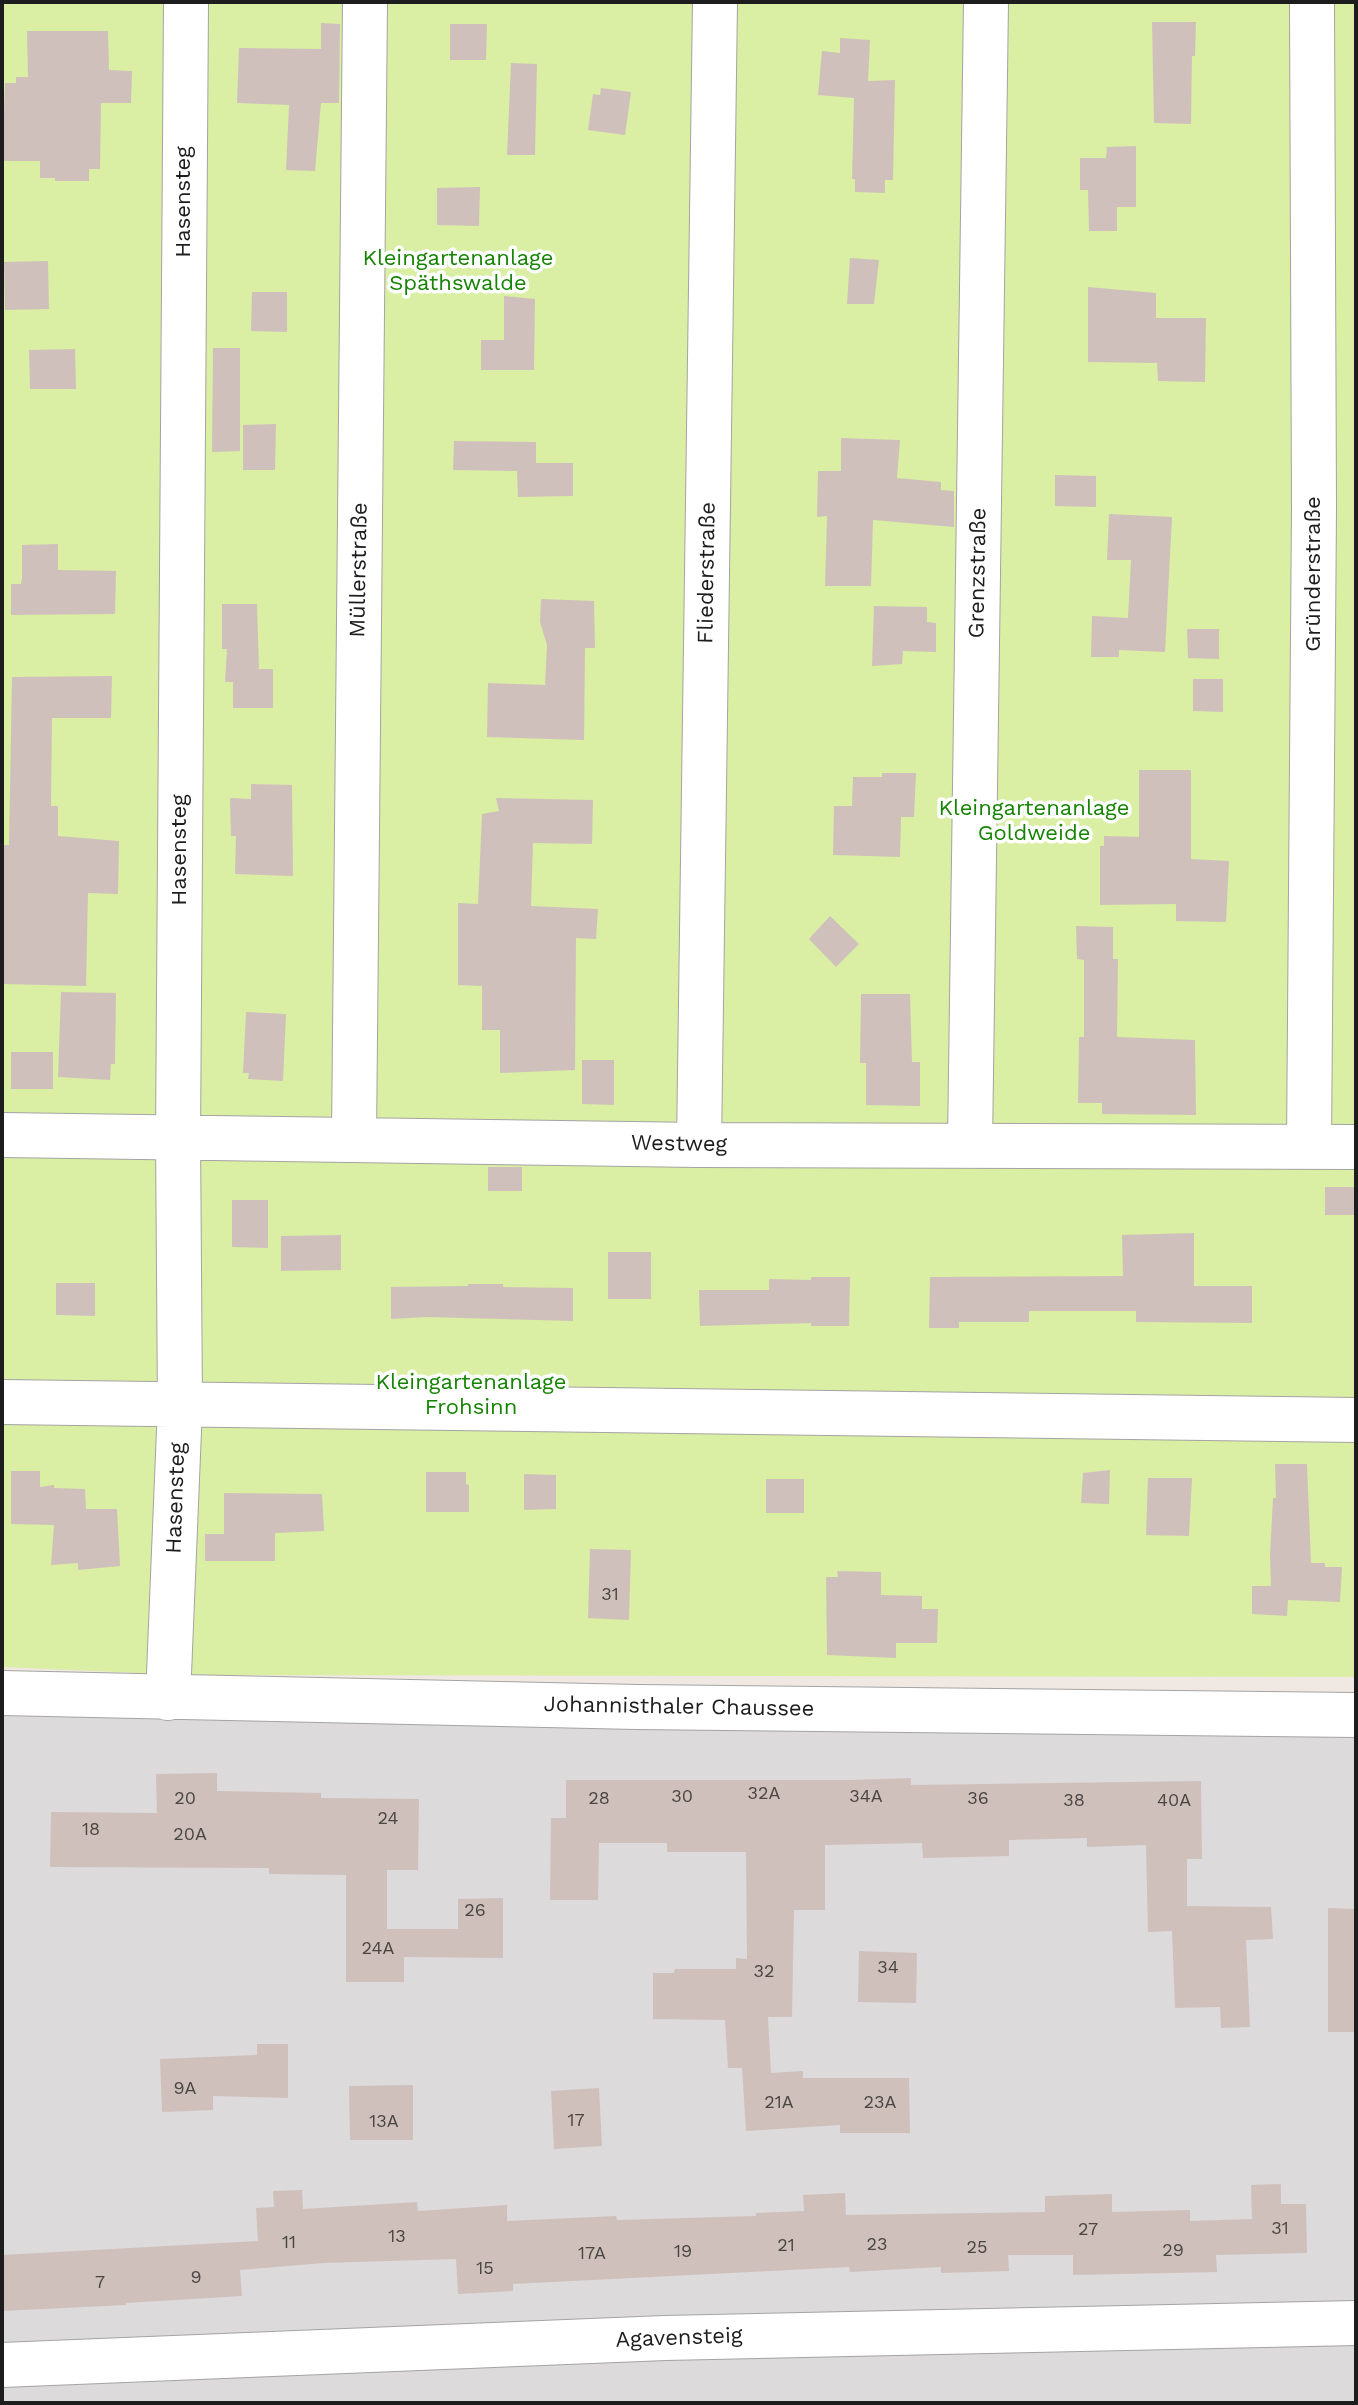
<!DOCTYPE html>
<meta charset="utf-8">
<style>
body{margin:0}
#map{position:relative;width:1358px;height:2405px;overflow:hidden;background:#f0e8e2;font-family:"Work Sans",sans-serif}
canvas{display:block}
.frame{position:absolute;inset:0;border:4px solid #1d1d1d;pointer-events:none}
</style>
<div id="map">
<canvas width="1358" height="2405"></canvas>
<div class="frame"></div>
</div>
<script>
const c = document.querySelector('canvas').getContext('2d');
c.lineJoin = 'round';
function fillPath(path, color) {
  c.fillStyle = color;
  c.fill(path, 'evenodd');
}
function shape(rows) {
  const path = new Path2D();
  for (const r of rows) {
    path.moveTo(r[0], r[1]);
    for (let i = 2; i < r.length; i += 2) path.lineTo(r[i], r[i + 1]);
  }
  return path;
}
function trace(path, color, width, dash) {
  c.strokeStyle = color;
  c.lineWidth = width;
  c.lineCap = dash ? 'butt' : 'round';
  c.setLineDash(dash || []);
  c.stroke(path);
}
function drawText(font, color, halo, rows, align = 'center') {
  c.font = font + ' "Work Sans",sans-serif';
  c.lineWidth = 7;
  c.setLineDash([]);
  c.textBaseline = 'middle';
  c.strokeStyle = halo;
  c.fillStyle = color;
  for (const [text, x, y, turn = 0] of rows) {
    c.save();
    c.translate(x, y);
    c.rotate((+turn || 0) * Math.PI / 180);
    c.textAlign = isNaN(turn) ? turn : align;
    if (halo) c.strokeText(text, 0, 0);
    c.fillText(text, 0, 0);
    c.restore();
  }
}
fillPath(shape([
 [2,1707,1356,1720,1356,2403,2,2403]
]), '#dcdadb');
fillPath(shape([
 [2,2,1356,2,1356,1677,184,1675,2,1667]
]), '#daeea4');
fillPath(shape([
 [1152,22,1196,22,1195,56,1192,56,1191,124,1154,123],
 [321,23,340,24,339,103,321,103,315,171,286,170,289,105,237,103,239,48,321,49],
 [450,24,487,24,486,60,450,60],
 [27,31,108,31,109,70,132,71,131,103,101,103,100,169,89,169,89,181,55,181,55,178,40,178,40,161,2,161,5,83,16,83,16,77,28,77],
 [840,38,870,40,868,81,895,80,893,180,885,180,885,193,855,192,855,179,852,179,854,98,818,95,822,51,840,53],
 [511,63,537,64,535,155,507,155],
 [601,88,631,92,625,135,588,130,593,94,600,95],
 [1136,146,1136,207,1117,207,1117,231,1089,231,1088,190,1080,190,1080,158,1106,158,1107,147],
 [480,187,479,226,437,225,437,188],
 [850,258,879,260,874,304,847,304],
 [48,261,49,309,5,310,4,262],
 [1088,287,1156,293,1156,318,1206,318,1205,382,1158,381,1157,363,1088,362],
 [252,292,287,292,287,332,251,331],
 [504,296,535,299,534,370,481,370,481,340,504,340],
 [213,348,240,348,240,451,212,452],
 [75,349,76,389,30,389,29,350],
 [276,424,275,470,243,470,243,425],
 [841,438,900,440,897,478,941,482,941,490,954,491,954,527,873,520,871,586,825,586,827,516,817,517,818,471,841,471],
 [454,441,536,442,536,463,573,463,573,496,518,497,517,471,453,470],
 [1055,475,1096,476,1096,507,1055,506],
 [1109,514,1172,517,1165,652,1119,650,1119,657,1091,657,1092,616,1128,618,1131,560,1107,560],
 [58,544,58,570,116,571,115,614,11,615,11,584,21,584,22,578,22,545],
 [541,599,594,601,595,648,585,648,584,740,487,737,488,683,545,685,547,645,540,622],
 [222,604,257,604,259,669,273,669,273,708,233,708,233,682,225,682,227,649,222,649],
 [874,606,927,607,927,622,936,623,936,652,903,651,902,664,872,666],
 [1187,629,1219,629,1219,659,1188,658],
 [112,676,111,718,52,718,51,806,58,806,58,836,119,841,118,894,88,893,86,986,2,984,2,845,9,845,12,677],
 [1193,679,1223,679,1223,712,1193,711],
 [1139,770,1191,770,1191,859,1229,861,1226,922,1176,921,1176,904,1100,905,1100,846,1104,846,1104,836,1139,837],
 [882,773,916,773,914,817,901,817,900,857,833,855,834,806,852,806,853,777,882,777],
 [251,784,292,785,293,876,235,874,236,836,231,836,230,798,251,799],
 [496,798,593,800,592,844,533,843,531,906,598,909,596,939,576,938,575,1070,500,1073,500,1030,482,1030,482,986,458,985,458,903,478,904,482,814,499,811],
 [830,916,859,944,836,967,809,939],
 [1076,926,1113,927,1113,959,1118,959,1117,1037,1195,1040,1196,1115,1102,1114,1102,1103,1078,1103,1079,1037,1084,1037,1084,960,1077,959],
 [61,992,116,993,115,1064,111,1064,110,1080,58,1077],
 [861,994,910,994,912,1062,920,1062,920,1106,866,1105,866,1063,860,1063],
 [246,1012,286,1014,283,1081,248,1079,249,1073,243,1073],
 [11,1052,53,1052,53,1089,11,1089],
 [582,1060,614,1060,614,1105,582,1104],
 [488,1167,522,1167,522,1191,488,1191],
 [1325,1187,1356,1187,1356,1215,1325,1215],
 [232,1200,268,1200,268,1248,232,1247],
 [1194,1233,1194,1286,1252,1286,1252,1323,1136,1322,1136,1311,1029,1311,1029,1322,959,1322,959,1328,929,1328,930,1277,1123,1276,1122,1235],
 [341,1235,341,1270,281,1271,281,1236],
 [608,1252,651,1252,651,1299,608,1299],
 [811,1277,850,1277,849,1326,811,1326,811,1323,700,1326,699,1290,769,1290,769,1279,811,1280],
 [56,1283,95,1283,95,1316,56,1315],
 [468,1284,503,1284,503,1287,573,1288,573,1321,427,1317,391,1319,391,1287,468,1286],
 [1275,1464,1307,1464,1311,1563,1325,1563,1325,1567,1342,1567,1340,1602,1288,1600,1287,1616,1252,1614,1252,1586,1271,1586,1270,1555,1273,1498,1276,1498],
 [1110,1470,1109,1504,1081,1503,1083,1473],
 [11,1471,40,1471,40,1487,54,1485,54,1488,85,1489,86,1509,117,1509,120,1566,78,1570,78,1563,51,1565,54,1525,11,1524],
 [426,1472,466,1472,466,1484,469,1485,469,1512,426,1512],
 [524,1474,556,1475,556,1509,524,1510],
 [1148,1478,1192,1478,1189,1536,1146,1535],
 [766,1479,804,1479,804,1513,766,1513],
 [224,1493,322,1494,324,1531,275,1533,275,1561,205,1561,205,1534,224,1534],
 [590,1549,631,1550,629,1620,588,1618],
 [837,1571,881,1572,881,1595,922,1596,922,1609,938,1609,937,1643,896,1643,896,1658,827,1655,826,1577,838,1577],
 [217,1773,217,1791,321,1793,321,1798,419,1799,418,1870,387,1870,387,1929,458,1929,458,1899,503,1898,503,1958,404,1957,404,1982,346,1982,346,1875,269,1874,269,1868,50,1867,51,1812,157,1813,156,1774],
 [911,1778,911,1785,1201,1781,1202,1859,1187,1859,1187,1906,1271,1907,1273,1939,1246,1940,1250,2027,1221,2028,1220,2007,1175,2008,1172,1931,1148,1932,1146,1845,1087,1847,1087,1838,1009,1840,1009,1856,923,1858,922,1843,825,1845,825,1910,794,1910,792,2017,768,2017,771,2073,803,2071,803,2078,909,2078,910,2133,840,2133,840,2125,746,2131,742,2068,728,2068,725,2020,653,2019,653,1973,674,1973,675,1969,736,1969,736,1958,747,1959,746,1852,667,1852,667,1843,599,1843,598,1900,550,1900,551,1818,566,1818,566,1780,850,1780],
 [1328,1908,1356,1909,1356,2032,1328,2032],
 [859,1951,917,1953,916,2003,858,2002],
 [257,2044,288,2044,288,2098,213,2096,213,2110,162,2112,160,2059,257,2055],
 [413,2085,413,2140,350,2140,349,2086],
 [599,2088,602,2146,554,2149,551,2091],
 [1281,2184,1281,2204,1306,2204,1307,2253,1216,2255,1217,2272,1073,2275,1073,2255,1008,2255,1009,2271,941,2273,941,2267,850,2272,849,2267,513,2284,513,2291,458,2294,456,2259,323,2263,240,2270,242,2296,126,2303,126,2305,2,2311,2,2255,258,2241,256,2208,274,2207,273,2191,302,2190,303,2209,417,2202,418,2211,507,2205,507,2221,616,2216,617,2220,756,2216,756,2213,804,2211,803,2195,845,2193,846,2215,1045,2212,1045,2196,1112,2194,1112,2212,1190,2210,1190,2221,1252,2219,1251,2185]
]), '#d0c0bb');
const minor = shape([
 [2,1135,699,1145,1356,1147],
 [354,1138,365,2],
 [970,1144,986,2],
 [699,1145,715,2],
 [1309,1146,1314,508,1312,2],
 [2,1402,1356,1420],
 [2,1693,637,1707,1356,1715],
 [168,1698,180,1406,178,1137,186,2],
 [2,2365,665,2338,1356,2323]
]);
trace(minor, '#a4a4a4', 46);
trace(minor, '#fff', 44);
drawText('18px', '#4a4644', null, [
 ["31",610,1595],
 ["32A",764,1794],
 ["30",682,1797],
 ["34A",866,1797],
 ["20",185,1799],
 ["28",599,1799],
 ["36",978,1799],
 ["38",1074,1801],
 ["40A",1174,1801],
 ["24",388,1819],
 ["18",91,1830],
 ["20A",190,1835],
 ["26",475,1911],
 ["24A",378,1949],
 ["34",888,1968],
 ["32",764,1972],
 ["9A",185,2089],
 ["21A",779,2103],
 ["23A",880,2103],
 ["17",576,2121],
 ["13A",384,2122],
 ["31",1280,2229],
 ["27",1088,2230],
 ["13",397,2237],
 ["11",289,2243],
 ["23",877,2245],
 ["21",786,2246],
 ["25",977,2248],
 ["29",1173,2251],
 ["19",683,2252],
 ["17A",592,2254],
 ["15",485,2269],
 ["9",196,2278],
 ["7",100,2283]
]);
drawText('22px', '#1d1d1d', '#fff', [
 ["Hasensteg",184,202,-90],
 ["Müllerstraße",359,570,-89],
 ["Fliederstraße",707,573,-89],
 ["Grenzstraße",978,573,-89],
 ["Gründerstraße",1314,574,-90],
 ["Hasensteg",180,850,-90],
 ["Westweg",679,1144,1],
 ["Hasensteg",176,1498,-88],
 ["Johannisthaler Chaussee",679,1707,1],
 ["Agavensteig",679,2338,-2]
]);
drawText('22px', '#168403', '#fff', [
 ["Kleingartenanlage",458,259],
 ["Späthswalde",458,284],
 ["Kleingartenanlage",1034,809],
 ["Goldweide",1034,834],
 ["Kleingartenanlage",471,1383],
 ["Frohsinn",471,1408]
]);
</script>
